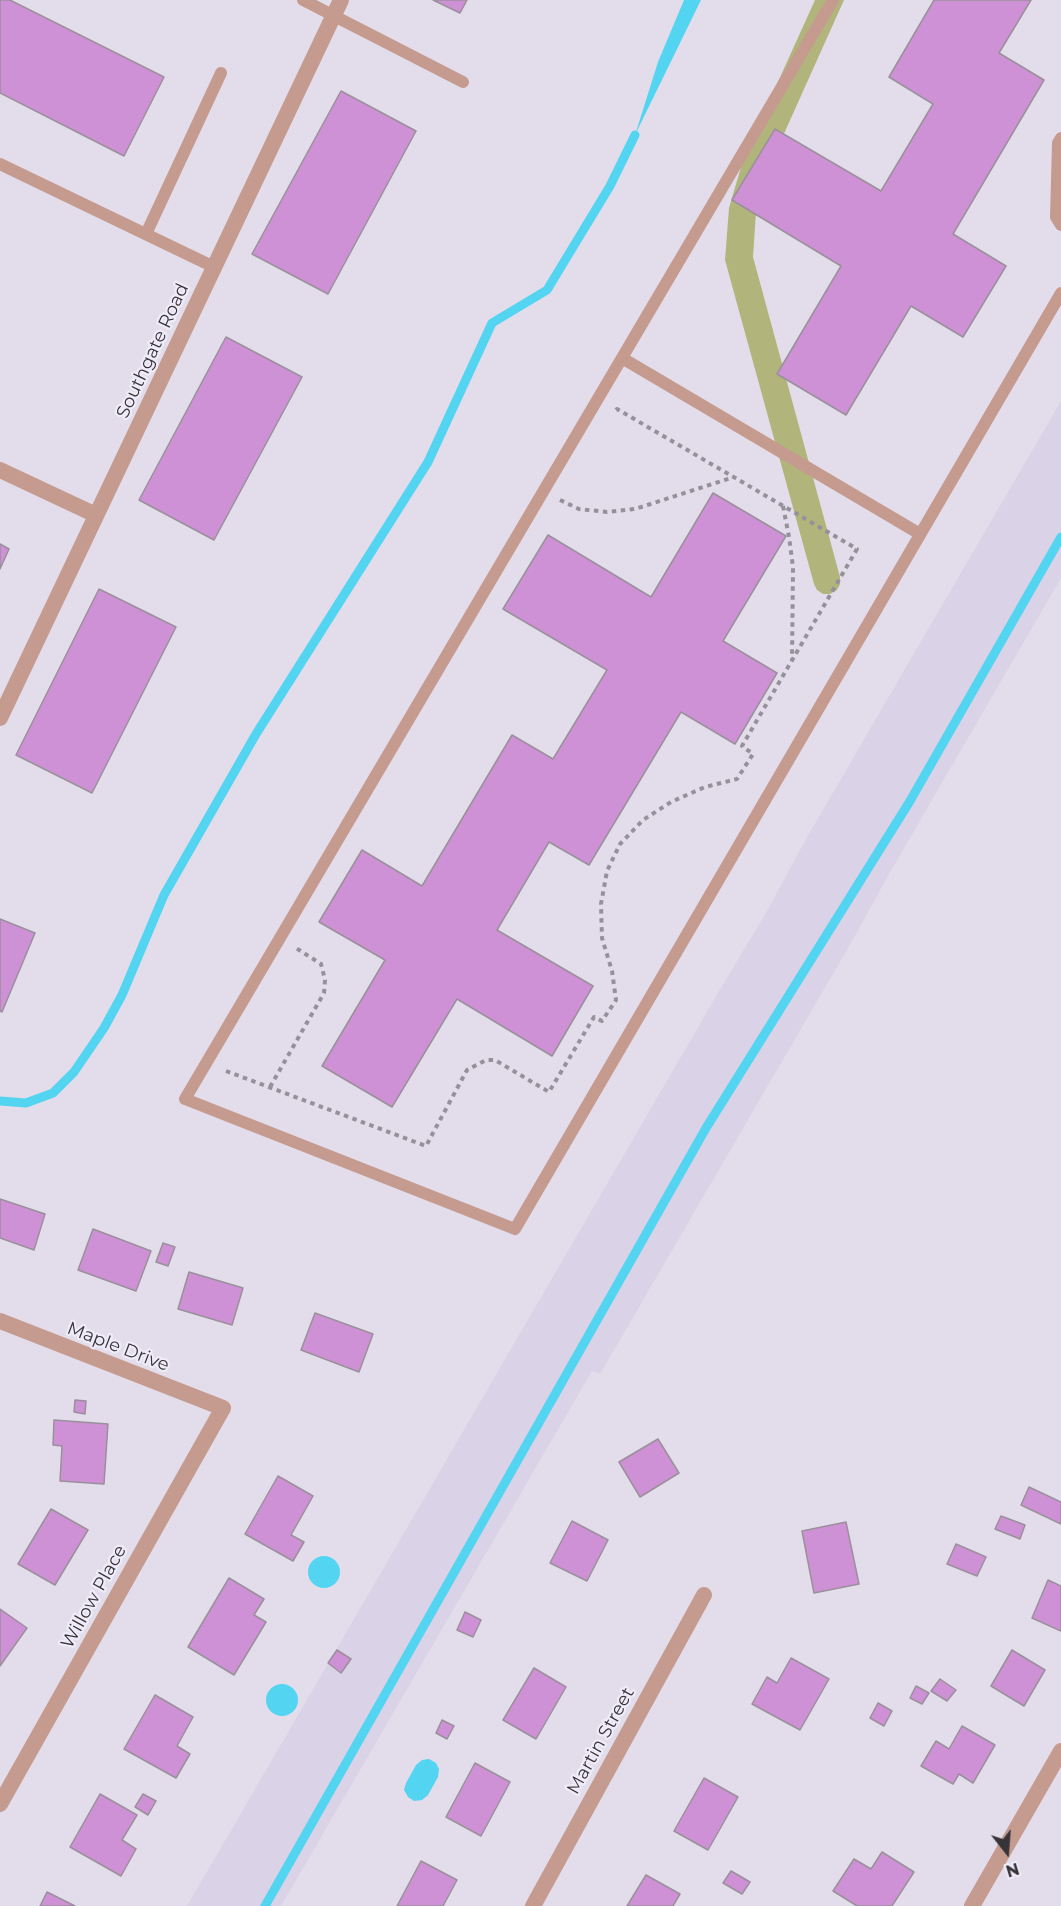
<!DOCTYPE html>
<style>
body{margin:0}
#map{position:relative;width:1061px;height:1906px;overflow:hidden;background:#e3ddeb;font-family:Montserrat,sans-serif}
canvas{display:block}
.north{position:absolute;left:977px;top:1822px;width:60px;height:60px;-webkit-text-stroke:4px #f0ebf9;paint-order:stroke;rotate:163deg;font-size:16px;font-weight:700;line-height:24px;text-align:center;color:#363439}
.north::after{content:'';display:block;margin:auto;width:21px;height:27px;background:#363439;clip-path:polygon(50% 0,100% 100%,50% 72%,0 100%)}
</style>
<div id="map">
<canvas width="1061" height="1906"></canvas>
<div class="north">N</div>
</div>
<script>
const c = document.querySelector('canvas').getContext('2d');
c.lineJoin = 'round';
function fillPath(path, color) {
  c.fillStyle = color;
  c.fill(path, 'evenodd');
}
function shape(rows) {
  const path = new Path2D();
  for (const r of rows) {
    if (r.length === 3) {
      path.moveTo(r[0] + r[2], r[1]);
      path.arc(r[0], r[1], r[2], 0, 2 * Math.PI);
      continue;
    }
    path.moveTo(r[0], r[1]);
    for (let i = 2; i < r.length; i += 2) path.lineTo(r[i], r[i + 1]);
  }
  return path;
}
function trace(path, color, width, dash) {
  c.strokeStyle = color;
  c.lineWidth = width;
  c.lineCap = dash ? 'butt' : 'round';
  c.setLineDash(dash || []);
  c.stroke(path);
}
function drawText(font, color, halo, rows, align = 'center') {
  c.font = font + ' Montserrat,sans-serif';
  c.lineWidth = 4.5;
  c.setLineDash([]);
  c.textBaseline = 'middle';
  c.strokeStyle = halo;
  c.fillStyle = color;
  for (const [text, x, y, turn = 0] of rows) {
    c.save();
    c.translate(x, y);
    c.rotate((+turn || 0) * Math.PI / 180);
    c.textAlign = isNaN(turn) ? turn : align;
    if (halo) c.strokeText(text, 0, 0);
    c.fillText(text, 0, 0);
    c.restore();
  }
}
fillPath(shape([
 [1061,401,1061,578,889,874,851,943,600,1374,592,1371,281,1906,187,1906,718,993,767,911,806,839]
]), '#dad2e7');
fillPath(shape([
 [815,0,844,0,769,167,756,212,753,257,840,577,840,584,837,590,830,594,823,594,817,590,814,584,725,260,729,208,744,157]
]), '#b1b47b');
fillPath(shape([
 [684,0,701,0,635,135,658,62],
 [324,1572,16],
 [282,1700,16],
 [429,1759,436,1763,439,1769,438,1777,428,1795,422,1800,414,1801,408,1797,404,1790,406,1783,416,1765,422,1760]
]), '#53d4f1');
trace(shape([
 [0,1101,26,1103,53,1093,74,1072,104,1028,122,995,164,895,256,734,428,462,492,323,547,290,610,186,635,135],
 [265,1906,706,1128,910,801,1061,537]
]), '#53d4f1', 9);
const building = shape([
 [0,0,10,0,164,77,124,156,0,93,0,0],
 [433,0,467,0,460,13,433,0],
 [934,0,1031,0,999,53,1044,80,953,234,1006,266,963,337,911,306,846,415,777,374,841,266,732,200,775,129,881,191,933,104,889,77,934,0],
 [341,91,416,131,328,294,252,254,341,91],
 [226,337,302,377,214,540,139,500,226,337],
 [713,493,786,536,723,641,777,673,735,744,681,712,589,865,549,842,497,930,593,986,552,1056,457,999,392,1107,322,1066,385,960,319,922,362,850,422,886,512,735,553,759,607,670,503,609,548,535,651,597,713,493],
 [0,544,9,549,0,569,0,544],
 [99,589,176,627,92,793,16,755,99,589],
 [0,919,35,933,2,1012,0,1011,0,919],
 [0,1199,45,1214,34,1250,0,1238,0,1199],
 [93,1229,151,1251,136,1291,78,1270,93,1229],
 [163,1243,175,1247,168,1266,156,1262,163,1243],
 [189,1272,243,1288,232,1325,178,1309,189,1272],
 [315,1313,373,1334,359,1372,301,1350,315,1313],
 [75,1400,86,1401,85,1414,74,1412,75,1400],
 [54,1420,108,1424,104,1484,60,1481,62,1446,53,1445,54,1420],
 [658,1439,679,1473,640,1497,619,1462,658,1439],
 [278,1476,313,1496,291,1535,304,1542,293,1561,245,1534,278,1476],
 [1029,1487,1061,1502,1061,1524,1021,1505,1029,1487],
 [51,1509,88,1530,55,1585,18,1564,51,1509],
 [1001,1516,1025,1525,1020,1539,995,1529,1001,1516],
 [572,1521,608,1540,587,1581,550,1563,572,1521],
 [846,1522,859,1584,814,1593,802,1531,846,1522],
 [956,1544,986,1557,977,1576,947,1564,956,1544],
 [229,1578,264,1599,254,1615,266,1622,234,1675,188,1647,229,1578],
 [1048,1580,1061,1586,1061,1631,1032,1618,1048,1580],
 [0,1609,27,1628,0,1666,0,1609],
 [465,1612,481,1620,473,1637,457,1630,465,1612],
 [337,1650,351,1659,341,1673,328,1663,337,1650],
 [1012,1650,1045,1670,1024,1706,991,1686,1012,1650],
 [791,1658,829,1679,800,1730,752,1704,767,1677,777,1683,791,1658],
 [534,1668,566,1687,536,1739,503,1720,534,1668],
 [940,1679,956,1690,947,1701,931,1691,940,1679],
 [916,1686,929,1693,922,1704,910,1698,916,1686],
 [155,1695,193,1717,177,1746,190,1754,176,1778,124,1749,155,1695],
 [878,1703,892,1711,884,1726,870,1718,878,1703],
 [442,1720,454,1726,447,1739,436,1733,442,1720],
 [962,1726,995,1745,973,1783,959,1774,953,1784,921,1766,936,1741,949,1749,962,1726],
 [475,1763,510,1782,481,1836,446,1817,475,1763],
 [704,1778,738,1797,708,1850,674,1831,704,1778],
 [100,1794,137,1815,122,1840,136,1849,121,1876,70,1847,100,1794],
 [143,1794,156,1801,148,1815,135,1807,143,1794],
 [882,1852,914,1872,892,1906,857,1906,833,1891,854,1859,871,1869,882,1852],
 [421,1861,457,1880,443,1906,397,1906,421,1861],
 [731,1871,750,1882,742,1894,723,1883,731,1871],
 [646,1875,680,1894,673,1906,627,1906,646,1875],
 [47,1892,75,1906,40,1906,47,1892]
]);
fillPath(building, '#cf91d6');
trace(building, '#9a909b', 1.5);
trace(shape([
 [560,500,579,509,607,512,635,509,734,477],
 [783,506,789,537,793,567,792,661],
 [226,1071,426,1146,467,1070,486,1060,495,1060,549,1092,594,1017,602,1021,616,1000,612,971,602,938,601,904,607,871,620,844,643,820,671,802,705,787,737,779,753,754,742,746,857,549,617,409,616,410],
 [270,1087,324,993,325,980,321,964,296,948]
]), '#95919b', 4, [4.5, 4.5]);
trace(shape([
 [303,0,463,82],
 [833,0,185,1099,515,1229,1061,293],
 [1061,138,1058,143,1056,217,1061,225],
 [0,164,214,267],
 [146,234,221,73],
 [622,358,920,534]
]), '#c59b8f', 12);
trace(shape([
 [0,470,96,515],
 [0,718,341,0],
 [0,1321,223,1408,0,1804],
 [533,1906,704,1595]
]), '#c59b8f', 16);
trace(shape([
 [972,1906,1061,1751]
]), '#c59b8f', 16);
drawText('18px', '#363439', '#f0ebf9', [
 ["Southgate Road",153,351,-65],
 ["Maple Drive",118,1347,21],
 ["Willow Place",94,1597,-61],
 ["Martin Street",601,1741,-61]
]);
</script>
